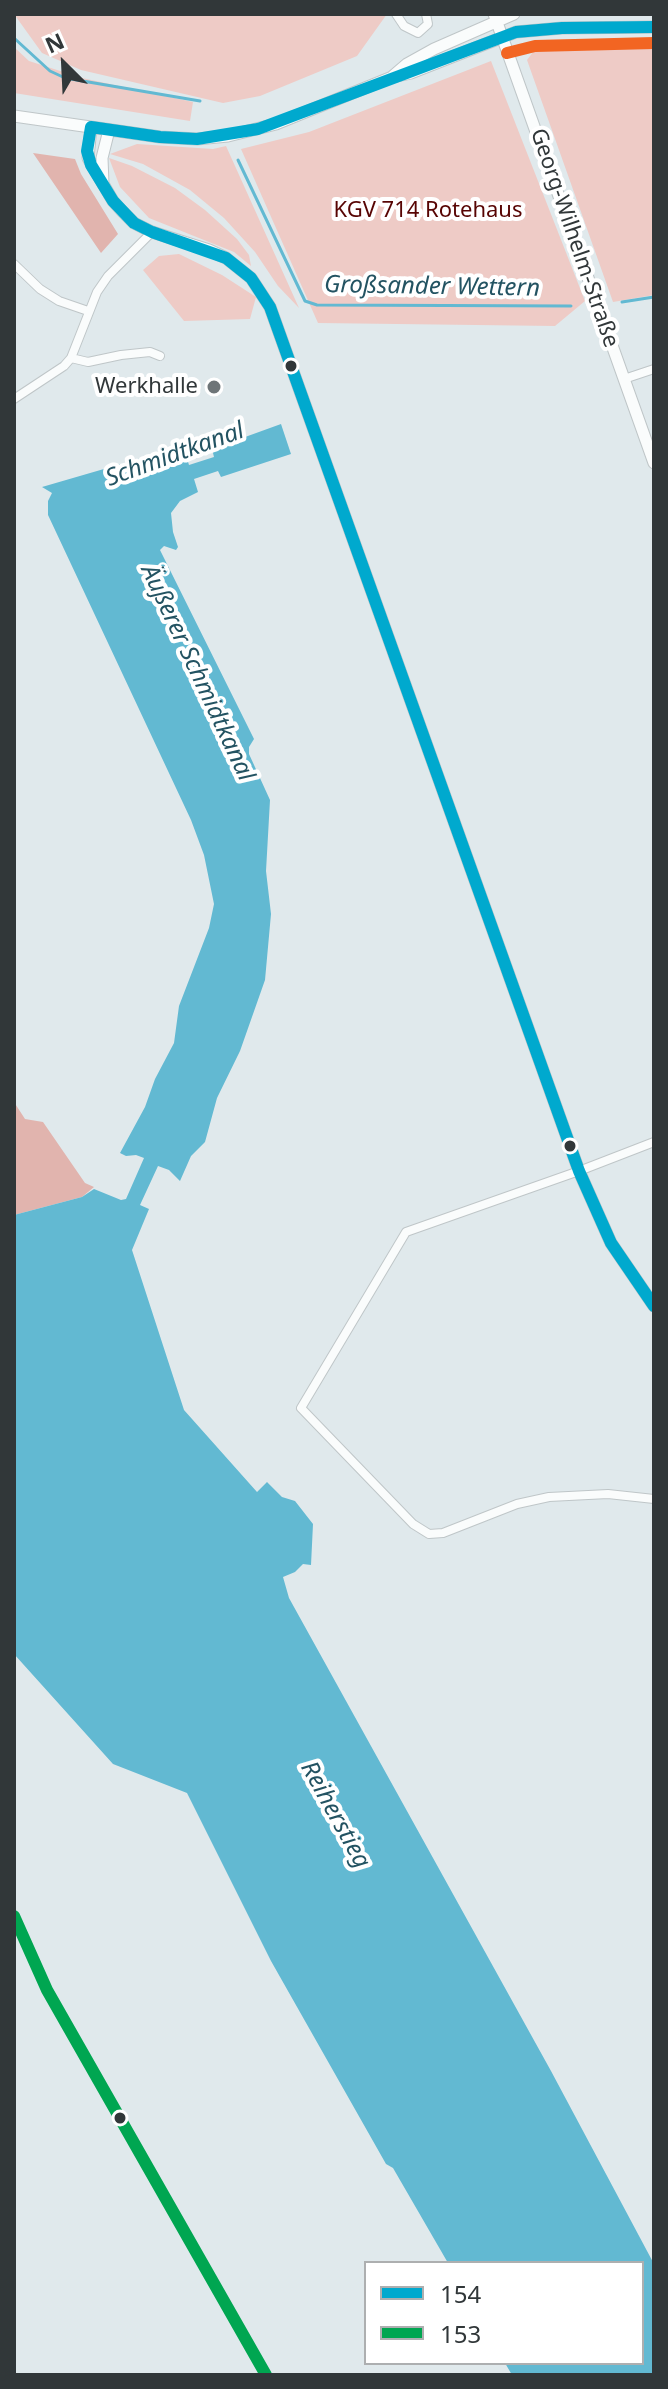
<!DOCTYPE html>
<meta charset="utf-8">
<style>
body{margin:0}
#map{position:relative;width:668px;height:2389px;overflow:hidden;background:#e0e9ec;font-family:"Noto Sans",sans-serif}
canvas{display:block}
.frame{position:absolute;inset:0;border:16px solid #313739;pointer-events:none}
.legend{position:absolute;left:364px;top:2261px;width:280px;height:104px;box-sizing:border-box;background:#fff;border:2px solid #adafb0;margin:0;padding:10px 14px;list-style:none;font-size:24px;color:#313739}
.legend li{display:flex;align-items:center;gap:16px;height:40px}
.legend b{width:40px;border:2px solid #adafb0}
.north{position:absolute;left:24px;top:24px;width:80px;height:80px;-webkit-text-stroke:6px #fff;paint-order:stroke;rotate:336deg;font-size:22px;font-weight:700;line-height:32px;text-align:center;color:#313739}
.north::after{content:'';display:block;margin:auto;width:28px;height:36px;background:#313739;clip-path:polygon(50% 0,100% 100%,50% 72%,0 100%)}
</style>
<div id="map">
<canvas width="668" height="2389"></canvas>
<div class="frame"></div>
<ul class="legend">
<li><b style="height:10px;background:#00a9ce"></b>154</li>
<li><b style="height:10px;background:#00a651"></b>153</li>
</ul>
<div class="north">N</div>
</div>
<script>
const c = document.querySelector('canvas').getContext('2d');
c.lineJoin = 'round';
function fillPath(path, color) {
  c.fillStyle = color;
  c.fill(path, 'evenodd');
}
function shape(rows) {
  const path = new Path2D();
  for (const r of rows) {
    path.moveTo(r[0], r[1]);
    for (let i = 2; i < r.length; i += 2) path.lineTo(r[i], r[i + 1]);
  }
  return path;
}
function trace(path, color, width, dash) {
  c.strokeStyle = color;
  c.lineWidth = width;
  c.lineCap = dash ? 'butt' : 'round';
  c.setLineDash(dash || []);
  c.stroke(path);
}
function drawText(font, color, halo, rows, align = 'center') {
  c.font = font + ' "Noto Sans",sans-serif';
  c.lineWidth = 8;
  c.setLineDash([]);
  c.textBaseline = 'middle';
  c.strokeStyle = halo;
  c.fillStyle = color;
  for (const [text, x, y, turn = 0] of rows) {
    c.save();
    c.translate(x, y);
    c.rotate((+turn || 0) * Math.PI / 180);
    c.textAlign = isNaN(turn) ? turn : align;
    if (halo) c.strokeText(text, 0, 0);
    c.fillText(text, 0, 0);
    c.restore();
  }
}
fillPath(shape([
 [14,14,387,14,357,56,260,96,223,103,81,70,42,53],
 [654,39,654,295,613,302,527,60,542,40],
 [14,47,29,61,82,78,193,102,190,121,14,93],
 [491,61,585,301,555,326,318,323,241,149,309,132],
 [137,144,213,149,226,146,299,308,278,286,255,252,224,218,190,190,143,164,110,154],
 [109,158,132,166,175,188,205,210,237,239,249,255,251,266,234,252,149,218,120,187],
 [179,254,222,275,256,297,250,319,184,321,143,270,159,256]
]), '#eecbc6');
fillPath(shape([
 [33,153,75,159,81,174,118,234,101,253],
 [14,1102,25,1119,43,1122,85,1183,94,1187,82,1197,14,1215]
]), '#e1b4ae');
fillPath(shape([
 [281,424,291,454,221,477,218,471,194,479,198,492,180,501,171,513,173,532,178,547,176,550,164,546,160,550,254,739,249,747,249,754,270,800,266,871,271,914,265,980,240,1051,217,1098,205,1142,191,1156,180,1181,169,1170,158,1166,140,1205,149,1209,132,1250,184,1410,257,1492,267,1482,282,1497,295,1501,313,1524,311,1565,303,1564,295,1572,283,1577,289,1598,551,2071,654,2264,654,2375,512,2375,505,2363,642,2363,642,2263,448,2263,393,2168,386,2164,271,1961,187,1793,113,1764,14,1654,14,1215,82,1197,94,1189,121,1200,126,1199,144,1158,136,1155,126,1156,120,1153,145,1107,155,1079,174,1043,179,1006,209,928,214,904,204,855,191,820,48,515,48,501,52,493,42,487,183,446,189,465,214,457,212,449]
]), '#62b9d2');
trace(shape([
 [14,38,50,71,65,78,200,101],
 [238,160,305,301,317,305,571,306],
 [622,302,654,297]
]), '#62b9d2', 3);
const street = shape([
 [396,14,404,26,418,33,428,24,426,14],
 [14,264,40,289,59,301,88,311],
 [71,358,88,362,121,355,150,352,160,356],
 [624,379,654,369],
 [14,399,64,366,71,358,97,292,108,276,152,232],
 [654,1142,579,1171,406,1232,301,1408,413,1524,429,1534,443,1533,517,1504,549,1497,608,1494,654,1499],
 [14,1916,47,1990,266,2375]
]);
const secondary = shape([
 [494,14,654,463],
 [393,76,407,64,434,49,514,14],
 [14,116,160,137,197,139,228,136,276,124,392,77,411,73,516,32,562,28,654,27],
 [91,127,88,158,113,201,122,211,134,223,152,232,209,250,226,258,251,278,270,307,579,1171,611,1243,654,1306],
 [103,184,102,158,109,130]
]);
trace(street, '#bfc6c8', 10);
trace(secondary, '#bfc6c8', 13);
trace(street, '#fafcfc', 8);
trace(secondary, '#fafcfc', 11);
trace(shape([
 [654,27,562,28,516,32,258,129,197,139,160,137,91,127,87,151,91,165,113,201,134,223,152,232,226,258,251,278,270,307,579,1171,611,1243,654,1306]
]), '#00a9ce', 12);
trace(shape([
 [14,1916,47,1990,266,2375]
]), '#00a651', 12);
trace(shape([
 [507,53,535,46,654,43]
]), '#f26522', 12);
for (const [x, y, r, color] of [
 [291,366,7,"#313739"],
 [214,387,8,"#6e7578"],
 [570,1146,7,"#313739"],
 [120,2118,7,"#313739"]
]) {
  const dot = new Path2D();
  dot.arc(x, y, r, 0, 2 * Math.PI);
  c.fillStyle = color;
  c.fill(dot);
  trace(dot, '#fff', 3);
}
drawText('22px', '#570403', '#fff', [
 ["KGV 714 Rotehaus",428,211]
]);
drawText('22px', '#313739', '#fff', [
 ["Georg-Wilhelm-Straße",574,238,71]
]);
drawText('22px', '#313739', '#fff', [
 ["Werkhalle",198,387]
], 'right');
drawText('italic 24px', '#235362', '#fff', [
 ["Großsander Wettern",432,287,1],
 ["Schmidtkanal",175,455,-20],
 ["Äußerer Schmidtkanal",197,673,65],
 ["Reiherstieg",335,1815,61]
]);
</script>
